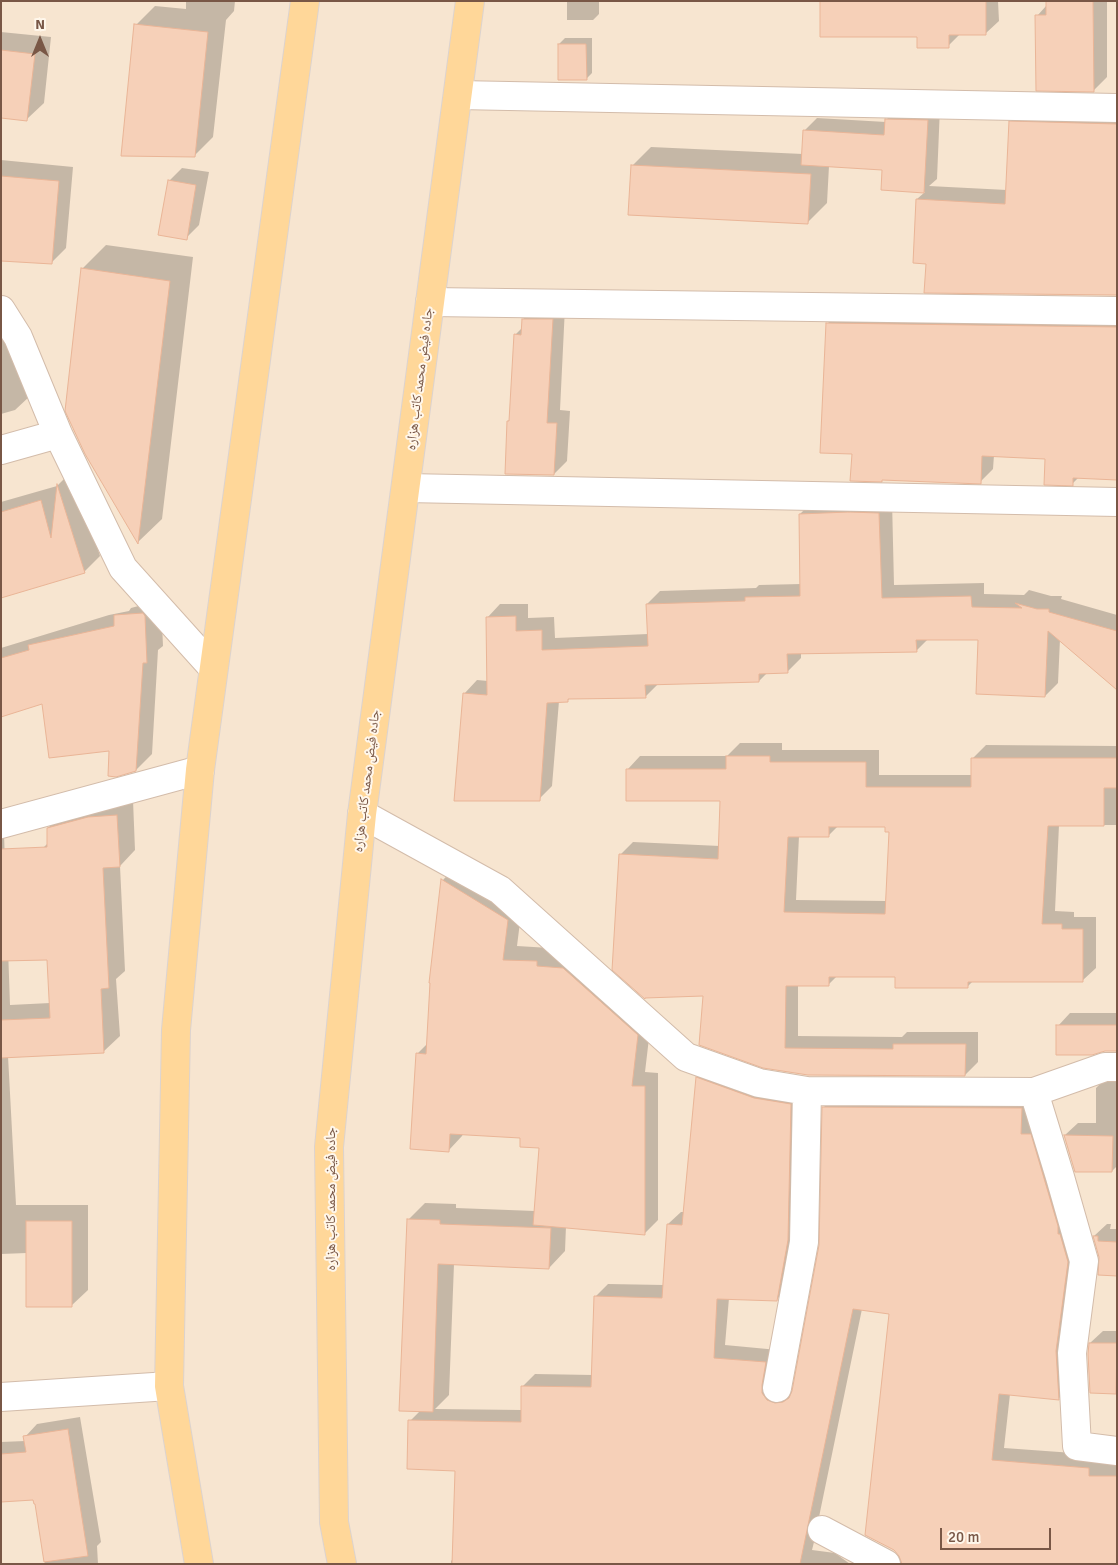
<!DOCTYPE html>
<meta charset="utf-8">
<style>
body{margin:0}
#map{position:relative;width:1118px;height:1565px;overflow:hidden;background:#fef3e3;font-family:Signika,sans-serif}
canvas{display:block}
.frame{position:absolute;inset:0;border:2px solid #795746;pointer-events:none}
.north{position:absolute;left:15px;top:15px;width:50px;height:50px;-webkit-text-stroke:4px #fff7eb;paint-order:stroke;rotate:0deg;font-size:14px;font-weight:700;line-height:20px;text-align:center;color:#795746}
.north::after{content:'';display:block;margin:auto;width:18px;height:22px;background:#795746;clip-path:polygon(50% 0,100% 100%,50% 72%,0 100%)}
.scale{position:absolute;left:940px;top:1528px;width:111px;height:22px;box-sizing:border-box;border:2px solid #795746;border-top:0;padding-left:6px;font-size:15px;line-height:18px;white-space:nowrap;color:#795746;-webkit-text-stroke:4px #fff7eb;paint-order:stroke}
</style>
<div id="map">
<canvas width="1118" height="1565"></canvas>
<div class="frame"></div>
<div class="north">N</div>
<div class="scale">20 m</div>
</div>
<script>
const c = document.querySelector('canvas').getContext('2d');
c.lineJoin = 'round';
function fillPath(path, color) {
  c.fillStyle = color;
  c.fill(path, 'evenodd');
}
function shape(rows) {
  const path = new Path2D();
  for (const r of rows) {
    path.moveTo(r[0], r[1]);
    for (let i = 2; i < r.length; i += 2) path.lineTo(r[i], r[i + 1]);
  }
  return path;
}
function trace(path, color, width, dash) {
  c.strokeStyle = color;
  c.lineWidth = width;
  c.lineCap = dash ? 'butt' : 'round';
  c.setLineDash(dash || []);
  c.stroke(path);
}
function drawText(font, color, halo, rows, align = 'center') {
  c.font = font + ' Signika,"Noto Naskh Arabic",sans-serif';
  c.lineWidth = 4;
  c.setLineDash([]);
  c.textBaseline = 'middle';
  c.strokeStyle = halo;
  c.fillStyle = color;
  for (const [text, x, y, turn = 0] of rows) {
    c.save();
    c.translate(x, y);
    c.rotate((+turn || 0) * Math.PI / 180);
    c.textAlign = isNaN(turn) ? turn : align;
    if (halo) c.strokeText(text, 0, 0);
    c.fillText(text, 0, 0);
    c.restore();
  }
}
fillPath(shape([
 [1,1,1117,1,1117,1564,1,1564]
]), '#f7e5d0');
fillPath(shape([
 [186,1,235,1,234,11,226,20,213,137,194,156,136,25,155,6,186,9],
 [567,1,599,1,599,14,593,20,567,20],
 [821,1,998,1,999,21,986,33,961,33,948,46],
 [1047,1,1107,1,1107,77,1093,91,1037,16,1047,5],
 [1,32,51,37,44,103,27,119,1,116],
 [565,38,592,38,592,73,586,79,559,44],
 [899,107,940,107,937,179,929,186,1007,190,1010,122,1023,109,1117,111,1117,294,927,262,917,199,925,192,883,189,884,169,829,166,827,203,808,222,632,166,651,147,803,154,804,131,817,118,886,122,886,120],
 [1,160,73,167,66,248,51,263,1,260],
 [182,168,209,172,199,225,186,238,169,181],
 [106,245,193,257,162,519,138,542,86,454,82,269],
 [536,306,565,307,560,410,570,411,567,461,554,474,508,421,511,419,515,335,523,327,523,319],
 [841,310,1117,314,1117,479,1079,477,1072,484,1046,458,994,455,993,469,980,482,853,453,828,323],
 [1,328,30,396,15,410,1,414],
 [73,470,100,556,84,572,1,597,1,502,57,486],
 [892,500,894,585,984,583,984,594,1024,595,1029,590,1051,596,1062,596,1061,599,1117,615,1117,689,1060,639,1058,683,1045,696,979,639,928,639,916,651,801,652,801,658,787,672,768,672,759,681,658,684,645,697,570,698,567,701,559,701,552,786,539,799,464,694,477,680,488,681,487,618,500,604,528,604,528,618,554,617,555,638,648,634,647,604,660,591,756,588,759,585,801,584,800,514,813,501],
 [161,600,163,646,158,650,152,754,136,770,110,749,43,703,1,715,1,648,109,615,129,611,131,608],
 [740,743,782,743,782,750,879,750,879,775,973,775,973,758,986,745,1117,746,1117,825,1059,825,1055,911,1074,912,1074,917,1096,917,1096,968,1083,980,974,980,967,987,896,976,837,976,828,985,798,985,798,1036,902,1037,907,1032,978,1032,978,1062,965,1075,808,1074,705,995,620,855,633,842,720,846,721,799,628,769,640,756,727,756],
 [838,826,886,826,890,831,887,901,796,900,799,836,828,836],
 [133,800,135,850,120,866,125,971,116,979,120,1036,103,1052,8,1056,16,1205,88,1205,88,1290,71,1306,27,1253,1,1254,1,834,4,834,10,1005,50,1003,43,848,48,843,48,828,64,812],
 [456,866,522,906,517,946,550,948,651,1021,645,1072,658,1073,658,1220,644,1234,566,1226,565,1251,549,1268,454,1264,449,1395,435,1409,522,1410,522,1387,535,1374,593,1375,596,1296,608,1284,664,1285,668,1224,681,1212,684,1212,697,1078,709,1065,803,1092,789,1287,777,1299,729,1298,725,1345,778,1350,787,1391,794,1391,821,1245,824,1107,836,1095,1034,1096,1072,1222,1071,1387,1058,1399,1010,1394,1004,1448,1101,1455,1101,1464,1117,1464,1117,1564,909,1564,890,1313,862,1309,819,1517,805,1530,815,1538,812,1550,835,1553,850,1564,451,1564,451,1561,454,1558,456,1469,410,1421,420,1411,408,1220,425,1203,456,1204,456,1208,535,1211,540,1146,522,1137,463,1134,462,1136,449,1150,417,1054,428,1043,430,982,443,880],
 [1070,1013,1117,1013,1117,1050,1058,1026],
 [1117,1072,1117,1166,1112,1171,1065,1135,1078,1123,1096,1123,1096,1088,1109,1075],
 [1107,1224,1111,1224,1110,1229,1117,1229,1117,1274,1100,1257,1094,1236],
 [1103,1331,1117,1331,1116,1393,1090,1343],
 [80,1417,101,1542,97,1546,98,1564,45,1564,36,1502,34,1498,1,1501,1,1442,25,1441,25,1437,37,1424]
]), '#0003');
const building = shape([
 [820,1,986,1,986,35,949,35,949,48,917,48,917,37,820,37,820,1],
 [1046,1,1093,1,1094,92,1036,91,1035,15,1046,15,1046,1],
 [134,24,208,32,195,157,121,156,134,24],
 [558,44,586,44,587,80,558,80,558,44],
 [1,50,35,54,27,121,1,118,1,50],
 [885,119,928,120,924,193,881,190,882,170,801,165,803,130,884,135,885,119],
 [1009,121,1117,124,1117,295,924,293,926,264,913,263,916,199,1005,204,1009,121],
 [631,165,811,174,808,224,628,215,631,165],
 [1,176,59,181,52,264,1,261,1,176],
 [168,180,196,185,187,240,158,235,168,180],
 [81,268,170,281,138,544,85,454,65,411,81,268],
 [522,319,553,319,547,423,557,423,554,475,505,474,507,421,509,421,514,334,521,335,522,319],
 [826,323,1117,327,1117,480,1073,478,1073,486,1044,485,1045,459,982,456,981,484,882,480,882,482,850,481,852,454,820,453,826,323],
 [57,484,85,573,1,598,1,512,41,500,51,538,57,484],
 [849,512,879,513,882,598,971,596,972,607,1022,608,1015,603,1037,609,1049,609,1049,612,1117,631,1117,690,1048,631,1045,697,976,694,978,640,916,640,917,652,787,654,788,673,759,674,759,682,645,685,646,698,568,699,568,702,547,703,540,801,454,801,463,693,487,695,486,617,516,616,516,631,542,630,542,650,648,646,646,604,745,601,745,597,800,596,799,514,849,512],
 [143,613,145,616,147,663,143,663,136,771,116,777,108,776,109,751,49,758,42,704,1,717,1,658,29,650,28,645,114,626,114,615,143,613],
 [726,756,770,756,770,762,866,762,866,787,971,787,971,758,1117,758,1117,788,1104,788,1104,826,1048,826,1042,924,1062,924,1062,929,1083,929,1083,982,968,982,968,988,895,988,895,977,829,977,829,986,786,986,785,1048,893,1049,893,1044,966,1044,965,1076,808,1075,763,1068,699,1045,703,996,645,998,645,999,612,970,619,854,718,859,720,801,626,801,626,769,726,769,726,756],
 [829,827,885,827,885,832,889,832,885,914,784,912,788,837,829,837,829,827],
 [117,815,120,867,103,868,109,988,101,989,104,1053,1,1058,1,1020,50,1018,47,960,1,961,1,849,47,847,47,828,88,817,117,815],
 [441,879,508,920,503,960,537,961,537,966,563,968,638,1035,632,1086,645,1086,645,1235,533,1225,539,1148,520,1147,520,1138,450,1134,449,1152,410,1149,416,1053,426,1054,430,983,429,983,441,879],
 [1056,1025,1117,1025,1117,1051,1105,1051,1092,1055,1056,1055,1056,1025],
 [696,1077,754,1098,791,1104,788,1240,777,1301,717,1299,714,1358,766,1362,762,1385,762,1393,767,1400,775,1403,783,1402,789,1398,792,1391,819,1245,822,1107,1022,1108,1021,1134,1031,1134,1058,1226,1058,1234,1060,1234,1068,1262,1056,1351,1059,1400,999,1394,992,1460,1089,1468,1089,1476,1117,1476,1117,1564,902,1564,899,1556,894,1550,865,1535,889,1314,853,1309,800,1564,452,1564,455,1471,407,1469,408,1420,521,1422,521,1386,591,1387,594,1296,662,1298,667,1224,682,1225,696,1077],
 [1064,1135,1113,1136,1112,1172,1075,1172,1064,1135],
 [407,1219,440,1220,440,1224,551,1228,549,1269,438,1264,433,1412,399,1411,407,1219],
 [26,1221,72,1221,72,1307,26,1307,26,1221],
 [1093,1236,1098,1236,1098,1241,1117,1242,1117,1276,1098,1275,1099,1257,1093,1236],
 [1089,1343,1117,1343,1116,1394,1090,1393,1088,1354,1089,1343],
 [68,1429,88,1556,44,1562,35,1504,34,1504,33,1500,1,1502,1,1454,26,1452,23,1436,68,1429]
]);
fillPath(building, '#f6d0b8');
trace(building, '#eab597', 1);
const minor = shape([
 [458,95,1117,108],
 [430,302,1117,311],
 [1,310,18,337,58,434,123,568,213,668],
 [1,450,58,434],
 [406,488,1117,502],
 [362,814,500,890,686,1057,759,1083,807,1091,1034,1092,1105,1067,1117,1067],
 [1,824,200,770],
 [1034,1092,1060,1177,1084,1261,1072,1353,1077,1446,1117,1451],
 [777,1388,804,1242,807,1091],
 [1,1397,169,1386],
 [822,1530,886,1564]
]);
const primary = shape([
 [199,1564,169,1386,176,1030,200,770,305,1],
 [342,1564,334,1522,329,1147,362,814,470,1]
]);
trace(minor, '#d3bcaa', 30);
trace(primary, '#dcd3cf', 30);
trace(minor, '#fff', 28);
trace(primary, '#ffd799', 28);
drawText('14px', '#795746', '#fff7eb', [
 ["جاده فیض محمد کاتب هزاره",420,379,-83],
 ["جاده فیض محمد کاتب هزاره",367,781,-83],
 ["جاده فیض محمد کاتب هزاره",331,1199,-90]
]);
</script>
